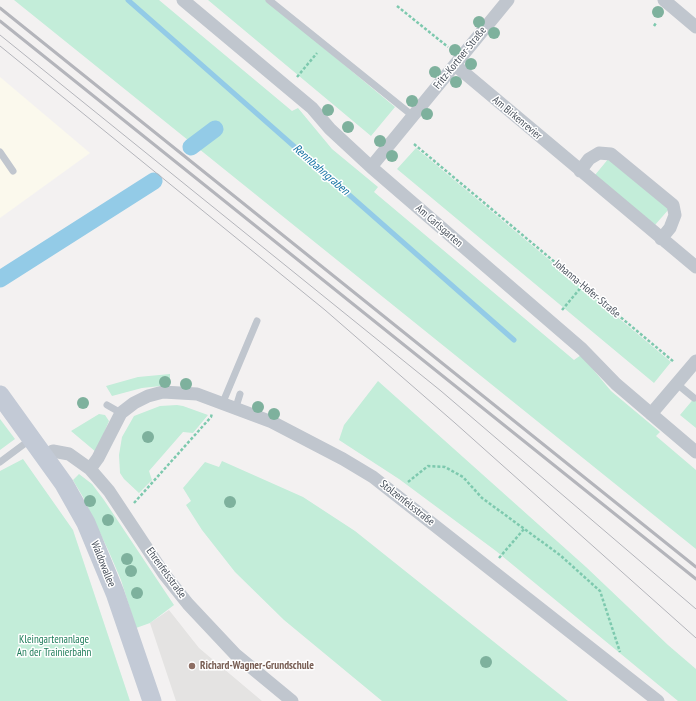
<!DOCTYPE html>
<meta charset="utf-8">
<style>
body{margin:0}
canvas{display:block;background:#f3f1f1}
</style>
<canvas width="696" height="701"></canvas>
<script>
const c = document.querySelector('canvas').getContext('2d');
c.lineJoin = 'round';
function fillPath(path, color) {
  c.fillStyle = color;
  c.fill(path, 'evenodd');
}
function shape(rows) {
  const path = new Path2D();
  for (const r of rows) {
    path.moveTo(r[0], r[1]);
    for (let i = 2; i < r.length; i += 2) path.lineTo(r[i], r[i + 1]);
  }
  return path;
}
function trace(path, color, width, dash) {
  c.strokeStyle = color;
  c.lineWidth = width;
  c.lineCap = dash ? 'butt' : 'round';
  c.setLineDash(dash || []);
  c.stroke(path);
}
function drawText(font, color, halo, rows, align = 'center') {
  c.font = font + ' "PT Sans Narrow",sans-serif';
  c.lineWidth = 3;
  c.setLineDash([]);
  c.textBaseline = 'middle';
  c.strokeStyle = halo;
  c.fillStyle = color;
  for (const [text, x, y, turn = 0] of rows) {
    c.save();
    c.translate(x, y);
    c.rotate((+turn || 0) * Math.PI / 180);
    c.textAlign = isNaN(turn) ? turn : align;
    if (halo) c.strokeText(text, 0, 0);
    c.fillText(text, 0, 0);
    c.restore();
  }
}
fillPath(shape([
 [0,77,90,153,0,218]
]), '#fbf9ed');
fillPath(shape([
 [169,610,199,648,262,701,176,701,150,623]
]), '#e4e3e2');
fillPath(shape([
 [14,0,159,0,292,111,298,108,332,149,378,187,374,192,574,360,581,355,611,391,660,432,656,436,696,470,696,549],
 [208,0,266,0,395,107,371,136],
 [416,148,671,362,654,383,397,169],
 [609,158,669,209,655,225,595,175],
 [135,189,143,195,0,283,0,272],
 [170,374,170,385,142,388,112,396,106,386,138,377],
 [378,381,586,567,668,645,696,669,696,701,678,701,496,551,399,479,339,440,344,425],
 [696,396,696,428,680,415],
 [177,405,183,406,208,415,193,433,183,432,149,471,152,480,139,493,124,479,120,473,119,455,122,437,134,416,160,406],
 [99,414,105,415,109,421,96,452,71,431],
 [0,419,15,439,0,450],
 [23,459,73,530,130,701,0,701,0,471],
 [222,461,303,497,355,531,568,701,382,701,284,620,235,572,202,530,186,505,191,501,183,488,205,462,219,467],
 [79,474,92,484,104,500,174,605,150,623,136,628,121,580,109,552,83,497,74,482,73,480]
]), '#c3edd9');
trace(shape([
 [128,0,514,340]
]), '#93cbe7', 5);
trace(shape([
 [191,147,215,129],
 [0,279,154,181]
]), '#93cbe7', 17);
trace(shape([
 [397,6,448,47],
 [654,26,656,23],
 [297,77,317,53],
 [414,144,674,362],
 [562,310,583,285],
 [408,482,428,466,445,467,463,477,482,498,560,555,600,591,620,652],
 [134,503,211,417,212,413],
 [499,558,524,529]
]), '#7dc9ae', 2.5, [3, 2]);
trace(shape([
 [269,0,413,116],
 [0,152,13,171],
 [677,384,694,398],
 [223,402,257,321],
 [107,405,121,413],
 [236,407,240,394],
 [0,462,31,439]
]), '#c0c6ce', 7);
trace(shape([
 [183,0,312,108,330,129,371,167,582,349,616,384,696,452],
 [664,0,696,27],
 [455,65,696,267],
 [371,167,508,0],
 [580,171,589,159,599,153,611,154,673,205,675,215,670,228,661,239],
 [651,414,696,361],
 [44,456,53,451,69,454,90,469,109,491,164,574,188,604,235,654,292,701],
 [90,469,98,458,121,413,134,403,148,396,163,392,197,394,272,422,343,459,373,477,658,701]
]), '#c0c6ce', 13);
trace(shape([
 [0,395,64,484,86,523,115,593,152,701]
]), '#c3cad6', 19);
trace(shape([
 [0,35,441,391,696,609],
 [0,46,325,310,455,423,696,638]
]), '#b4b5bb', 1);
trace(shape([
 [0,8,696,567],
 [0,21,696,579]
]), '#b4b5bb', 3);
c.fillStyle = '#7eb19d';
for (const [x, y] of [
 [658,12],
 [479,22],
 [494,33],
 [455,50],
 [471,64],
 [435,72],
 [456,82],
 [412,101],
 [328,110],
 [427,114],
 [348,127],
 [380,141],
 [392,156],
 [165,382],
 [186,384],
 [83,403],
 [258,407],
 [274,414],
 [148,437],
 [90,501],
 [230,502],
 [108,520],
 [127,559],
 [131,571],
 [137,593],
 [486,662]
]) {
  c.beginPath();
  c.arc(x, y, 6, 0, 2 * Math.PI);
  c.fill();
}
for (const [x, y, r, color] of [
 [192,666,4,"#8d6e63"]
]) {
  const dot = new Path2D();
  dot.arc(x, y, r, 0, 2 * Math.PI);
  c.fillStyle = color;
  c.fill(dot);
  trace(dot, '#fff', 1.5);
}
drawText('11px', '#4a525d', '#fff', [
 ["Fritz-Kortner-Straße",460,58,-51],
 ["Am Birkenrevier",517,118,40],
 ["Am Carlsgarten",439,226,41],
 ["Johanna-Hofer-Straße",587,289,40],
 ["Stolzenfelsstraße",407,503,38],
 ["Waldowallee",103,564,68],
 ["Ehrenfelsstraße",166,573,54]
]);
drawText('11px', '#1e7c59', '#fff', [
 ["Kleingartenanlage",54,640],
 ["An der Trainierbahn",54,653]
]);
drawText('bold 11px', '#785e54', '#fff', [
 ["Richard-Wagner-Grundschule",200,666]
], 'left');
drawText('italic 12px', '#1674a4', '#fff', [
 ["Rennbahngraben",321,170,41]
]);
</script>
